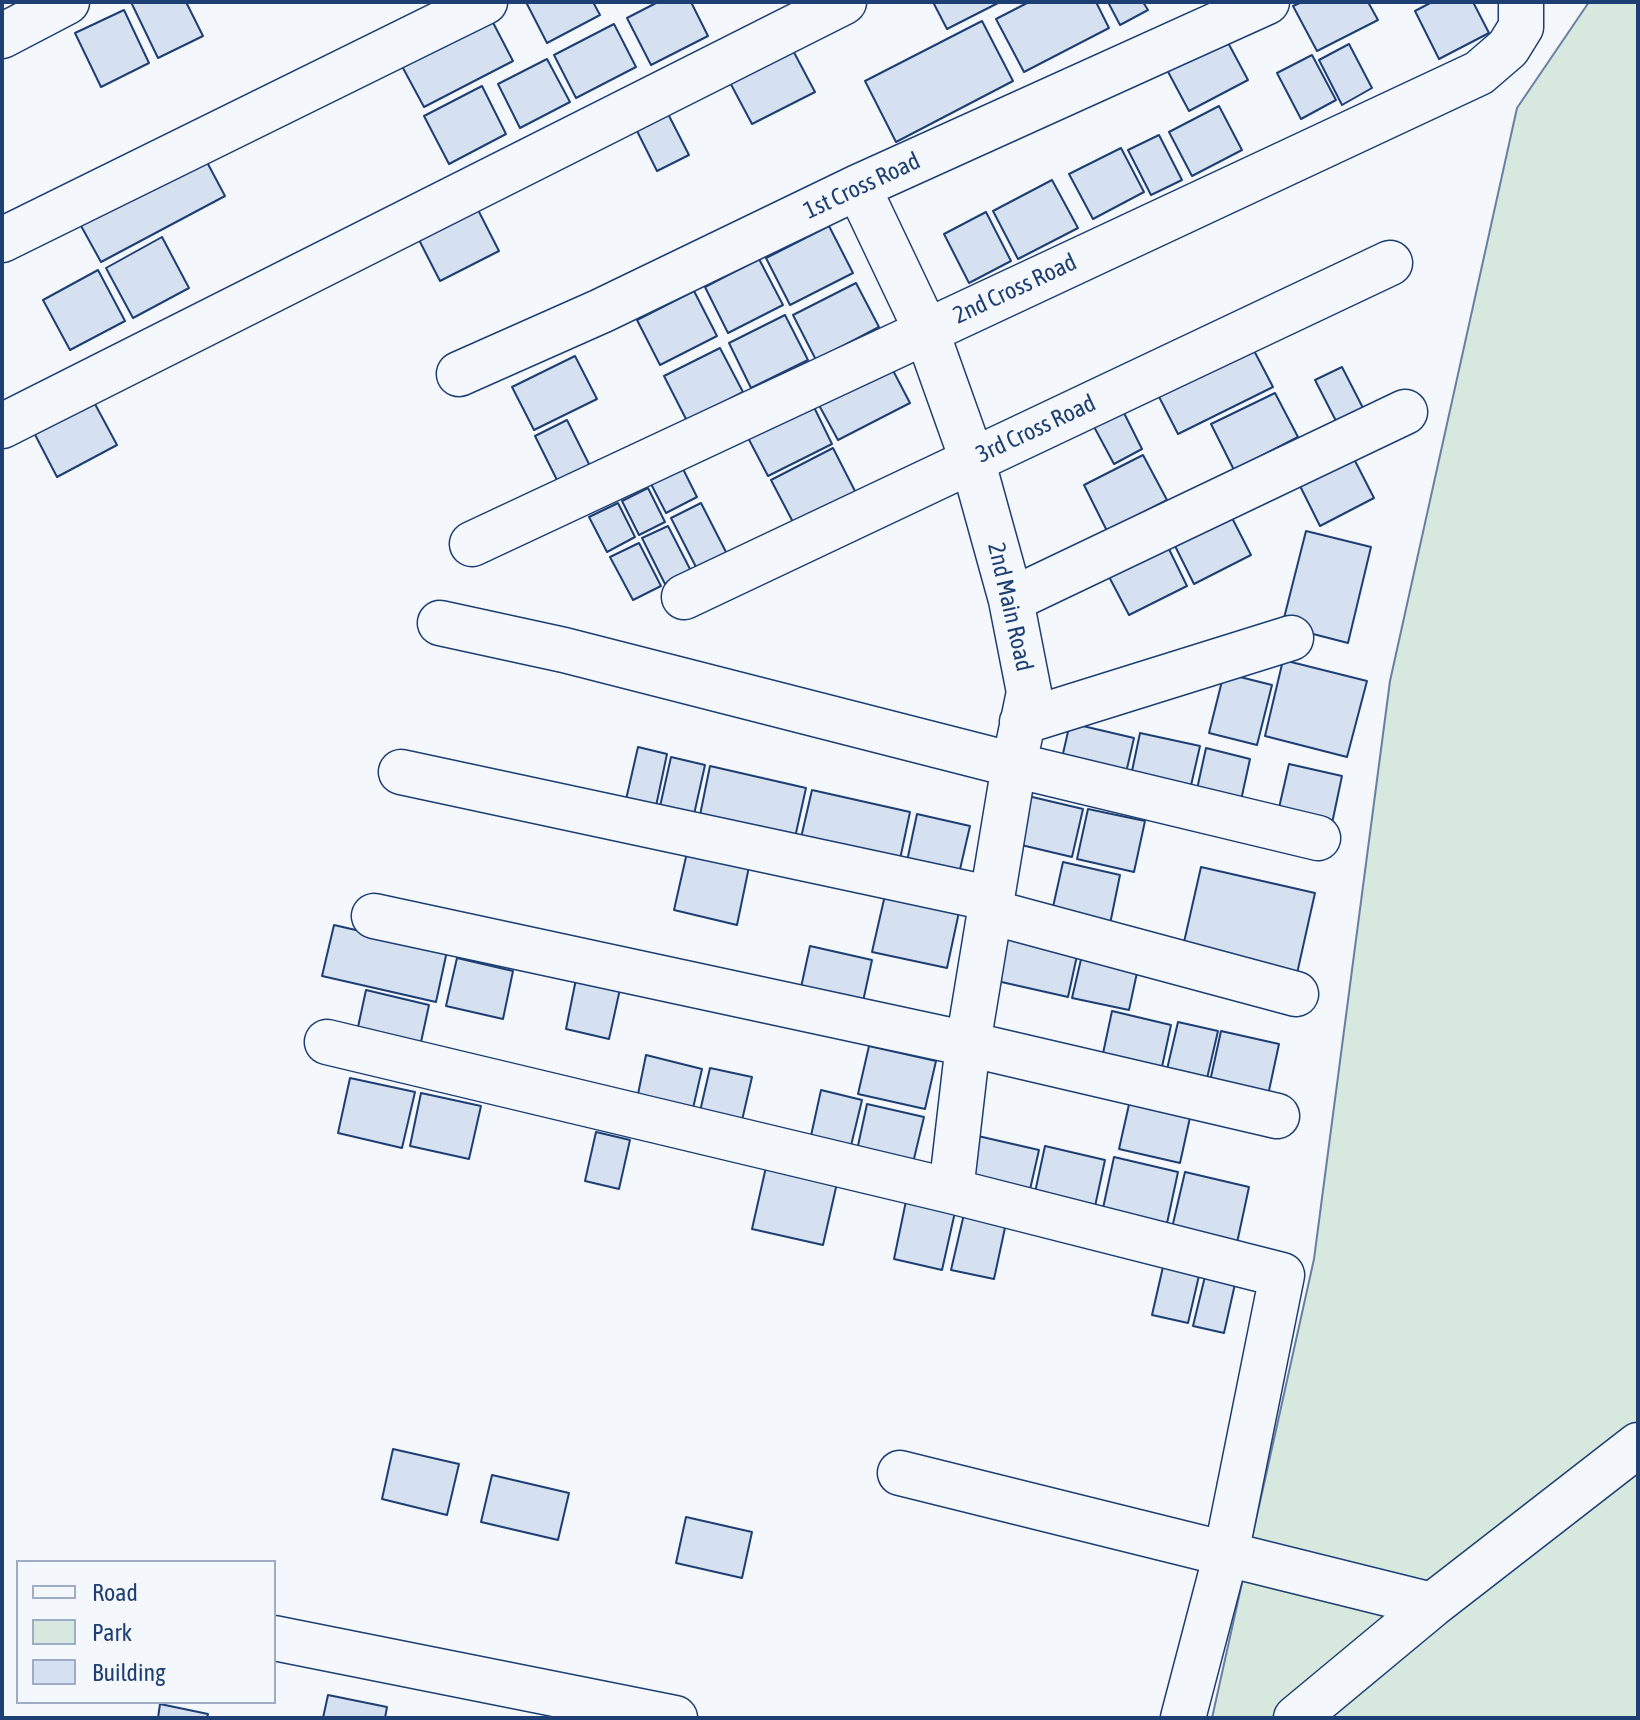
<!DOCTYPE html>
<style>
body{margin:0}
#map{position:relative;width:1640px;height:1720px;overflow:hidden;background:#f4f7fb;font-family:"Asap Condensed",sans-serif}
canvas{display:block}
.frame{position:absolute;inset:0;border:4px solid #1d3f73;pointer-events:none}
.legend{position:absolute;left:16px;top:1560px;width:260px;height:144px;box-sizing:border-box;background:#f4f7fb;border:2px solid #9eadc5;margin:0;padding:10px 14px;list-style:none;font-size:24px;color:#1d3f73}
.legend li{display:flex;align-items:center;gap:16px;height:40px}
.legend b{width:40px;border:2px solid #9eadc5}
</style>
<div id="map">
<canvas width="1640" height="1720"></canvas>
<div class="frame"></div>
<ul class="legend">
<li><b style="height:10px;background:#f4f7fb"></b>Road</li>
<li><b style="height:22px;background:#d7e8df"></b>Park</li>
<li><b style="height:22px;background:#d5e0f0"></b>Building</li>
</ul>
</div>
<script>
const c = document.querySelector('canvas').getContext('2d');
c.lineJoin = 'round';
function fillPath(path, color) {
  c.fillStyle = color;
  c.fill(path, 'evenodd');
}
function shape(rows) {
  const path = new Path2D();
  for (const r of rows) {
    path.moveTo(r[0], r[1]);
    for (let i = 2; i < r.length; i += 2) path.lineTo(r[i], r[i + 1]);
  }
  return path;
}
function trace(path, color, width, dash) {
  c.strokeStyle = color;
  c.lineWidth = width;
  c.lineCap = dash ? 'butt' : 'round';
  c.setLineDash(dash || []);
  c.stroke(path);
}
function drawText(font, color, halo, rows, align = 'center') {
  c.font = font + ' "Asap Condensed",sans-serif';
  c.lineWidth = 6;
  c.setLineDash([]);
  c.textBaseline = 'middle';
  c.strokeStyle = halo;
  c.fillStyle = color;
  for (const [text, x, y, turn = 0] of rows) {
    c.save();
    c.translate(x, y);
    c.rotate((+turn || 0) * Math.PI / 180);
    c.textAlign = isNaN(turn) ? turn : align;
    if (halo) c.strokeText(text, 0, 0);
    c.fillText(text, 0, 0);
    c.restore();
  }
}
const green = shape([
 [1589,2,1638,2,1638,1718,1212,1718,1314,1259,1390,681,1517,108,1589,2]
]);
fillPath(green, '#d7e8df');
trace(green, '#687fa3', 2);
const building = shape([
 [131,2,186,2,203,36,158,58,131,2],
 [526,2,593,2,600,15,547,43,526,2],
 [658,2,691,2,708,36,651,65,627,18,658,2],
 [933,2,1000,2,947,29,933,2],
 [1029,2,1096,2,1109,28,1024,72,996,19,1029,2],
 [1108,2,1143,2,1148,10,1120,25,1108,2],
 [1302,2,1368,2,1378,20,1317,51,1293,6,1302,2],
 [1432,2,1473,2,1489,33,1439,59,1415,11,1432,2],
 [124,10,149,63,101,87,75,33,124,10],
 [487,11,513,61,424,107,397,57,487,11],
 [982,21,1013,81,896,142,865,81,982,21],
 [614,24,636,67,576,98,554,55,614,24],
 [1225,37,1248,80,1189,111,1166,68,1225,37],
 [789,43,815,92,752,124,726,75,789,43],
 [1349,44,1372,88,1342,105,1319,60,1349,44],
 [1312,55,1336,100,1301,119,1277,73,1312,55],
 [547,59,570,102,520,128,498,84,547,59],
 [482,86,506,134,449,164,424,116,482,86],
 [664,106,689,155,657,171,633,123,664,106],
 [1219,106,1242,150,1192,176,1169,132,1219,106],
 [1159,135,1182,180,1151,195,1128,150,1159,135],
 [1121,148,1144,192,1093,219,1069,174,1121,148],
 [200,149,225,196,101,262,75,215,200,149],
 [1052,180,1078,228,1018,259,993,211,1052,180],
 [475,204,499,251,440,281,416,234,475,204],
 [986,212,1011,261,969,283,944,234,986,212],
 [829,226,853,273,790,305,766,258,829,226],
 [162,237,189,288,133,318,106,268,162,237],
 [759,259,783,305,728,333,705,287,759,259],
 [98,270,125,321,70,350,43,300,98,270],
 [856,283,879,327,816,360,793,315,856,283],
 [694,291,717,336,660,365,637,320,694,291],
 [785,315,808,360,751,388,729,343,785,315],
 [1249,341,1273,387,1178,434,1155,389,1249,341],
 [720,348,743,392,687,421,664,376,720,348],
 [575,356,597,399,534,430,512,387,575,356],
 [887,359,910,403,838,440,814,396,887,359],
 [1342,367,1363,408,1336,421,1315,380,1342,367],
 [88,391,117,445,57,477,29,423,88,391],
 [1275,393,1298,437,1234,470,1211,424,1275,393],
 [810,399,832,444,768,476,745,432,810,399],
 [1122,409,1142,449,1114,464,1092,423,1122,409],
 [567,420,592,470,560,486,535,436,567,420],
 [833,448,856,493,794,524,771,480,833,448],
 [1143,455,1167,500,1107,531,1084,485,1143,455],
 [1353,457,1374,498,1320,526,1299,484,1353,457],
 [682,467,697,497,666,513,650,482,682,467],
 [648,488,665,522,639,535,622,501,648,488],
 [618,503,635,537,607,552,589,517,618,503],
 [701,503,727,554,697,569,671,518,701,503],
 [1230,514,1251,555,1194,584,1174,544,1230,514],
 [668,526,691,571,665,584,642,538,668,526],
 [1306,531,1371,547,1348,643,1282,626,1306,531],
 [1165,541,1187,586,1129,615,1106,571,1165,541],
 [639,543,661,586,633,600,610,557,639,543],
 [1283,660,1367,681,1347,757,1265,736,1283,660],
 [1224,673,1272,685,1257,745,1209,733,1224,673],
 [1070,723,1134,738,1123,786,1059,771,1070,723],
 [1140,733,1200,746,1187,803,1128,790,1140,733],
 [638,747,667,754,655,811,625,804,638,747],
 [1206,748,1250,759,1238,814,1194,803,1206,748],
 [671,757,705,765,693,819,659,811,671,757],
 [1289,764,1342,776,1330,833,1276,821,1289,764],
 [710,766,806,788,794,842,699,820,710,766],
 [812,790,910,812,899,864,800,842,812,790],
 [1028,796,1083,809,1072,857,1017,844,1028,796],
 [1088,809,1145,821,1134,872,1077,859,1088,809],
 [917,814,970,826,958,878,906,866,917,814],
 [688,848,750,862,737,925,674,910,688,848],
 [1063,862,1120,875,1109,929,1051,916,1063,862],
 [1201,867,1315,893,1296,978,1182,951,1201,867],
 [885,895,959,912,947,968,872,952,885,895],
 [334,925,447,951,436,1002,322,976,334,925],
 [1007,935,1078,951,1068,997,997,981,1007,935],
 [810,946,872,960,862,1006,800,992,810,946],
 [1082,955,1138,968,1129,1010,1072,998,1082,955],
 [457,958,513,971,503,1019,446,1006,457,958],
 [576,979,620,989,609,1039,566,1029,576,979],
 [366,990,429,1005,418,1056,355,1041,366,990],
 [1112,1011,1171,1025,1160,1076,1101,1063,1112,1011],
 [1178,1022,1218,1031,1205,1087,1165,1078,1178,1022],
 [1221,1031,1279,1044,1267,1100,1209,1086,1221,1031],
 [869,1046,936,1061,925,1109,858,1094,869,1046],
 [646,1055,702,1069,691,1117,636,1104,646,1055],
 [710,1068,752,1077,740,1129,698,1120,710,1068],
 [350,1078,415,1092,402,1148,338,1133,350,1078],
 [821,1090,862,1100,849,1154,809,1145,821,1090],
 [421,1093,481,1106,469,1159,410,1146,421,1093],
 [1130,1100,1191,1113,1180,1163,1119,1149,1130,1100],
 [867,1104,924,1117,912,1167,856,1155,867,1104],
 [596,1132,630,1140,619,1189,585,1181,596,1132],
 [978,1136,1039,1150,1029,1194,968,1180,978,1136],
 [1045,1146,1105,1160,1094,1211,1034,1197,1045,1146],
 [1114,1157,1178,1172,1166,1228,1102,1213,1114,1157],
 [766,1167,837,1183,823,1245,752,1229,766,1167],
 [1185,1172,1249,1187,1237,1243,1172,1228,1185,1172],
 [906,1201,955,1212,942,1270,894,1259,906,1201],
 [964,1214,1006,1223,994,1279,951,1270,964,1214],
 [1165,1258,1201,1267,1188,1323,1152,1315,1165,1258],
 [1207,1268,1237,1275,1224,1333,1193,1326,1207,1268],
 [393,1449,459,1464,447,1515,382,1499,393,1449],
 [492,1475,569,1493,558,1540,481,1522,492,1475],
 [686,1517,752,1532,742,1578,676,1563,686,1517],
 [328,1695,387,1707,385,1718,323,1718,328,1695],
 [160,1704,208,1714,207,1718,158,1718,160,1704]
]);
fillPath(building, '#d5e0f0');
trace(building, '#1d3f73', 2);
const minor = shape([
 [2,36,67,2],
 [858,187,926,330,972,459,1011,600,1029,692,1014,765,968,1044,951,1191],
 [2,240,485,2],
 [459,374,601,311,858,187,1267,2],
 [2,426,844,2],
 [472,544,1479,73,1508,48,1521,27,1521,2],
 [684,597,1390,263],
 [1011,600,1405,412],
 [440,623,564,650,1014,765,1318,838],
 [1022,722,1291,638],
 [401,772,993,899],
 [991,912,1296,994],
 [374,916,968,1044,1277,1116],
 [327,1042,951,1191,1282,1275,1226,1554,1183,1718],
 [900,1473,1432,1605],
 [274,1638,675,1718],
 [1296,1718,1432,1605,1638,1445]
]);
trace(minor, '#1d3f73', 47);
trace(minor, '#f4f7fb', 44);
drawText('24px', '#1d3f73', '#f4f7fb', [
 ["1st Cross Road",862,186,-25],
 ["2nd Cross Road",1015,289,-25],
 ["3rd Cross Road",1036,429,-25],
 ["2nd Main Road",1010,607,77]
]);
</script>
